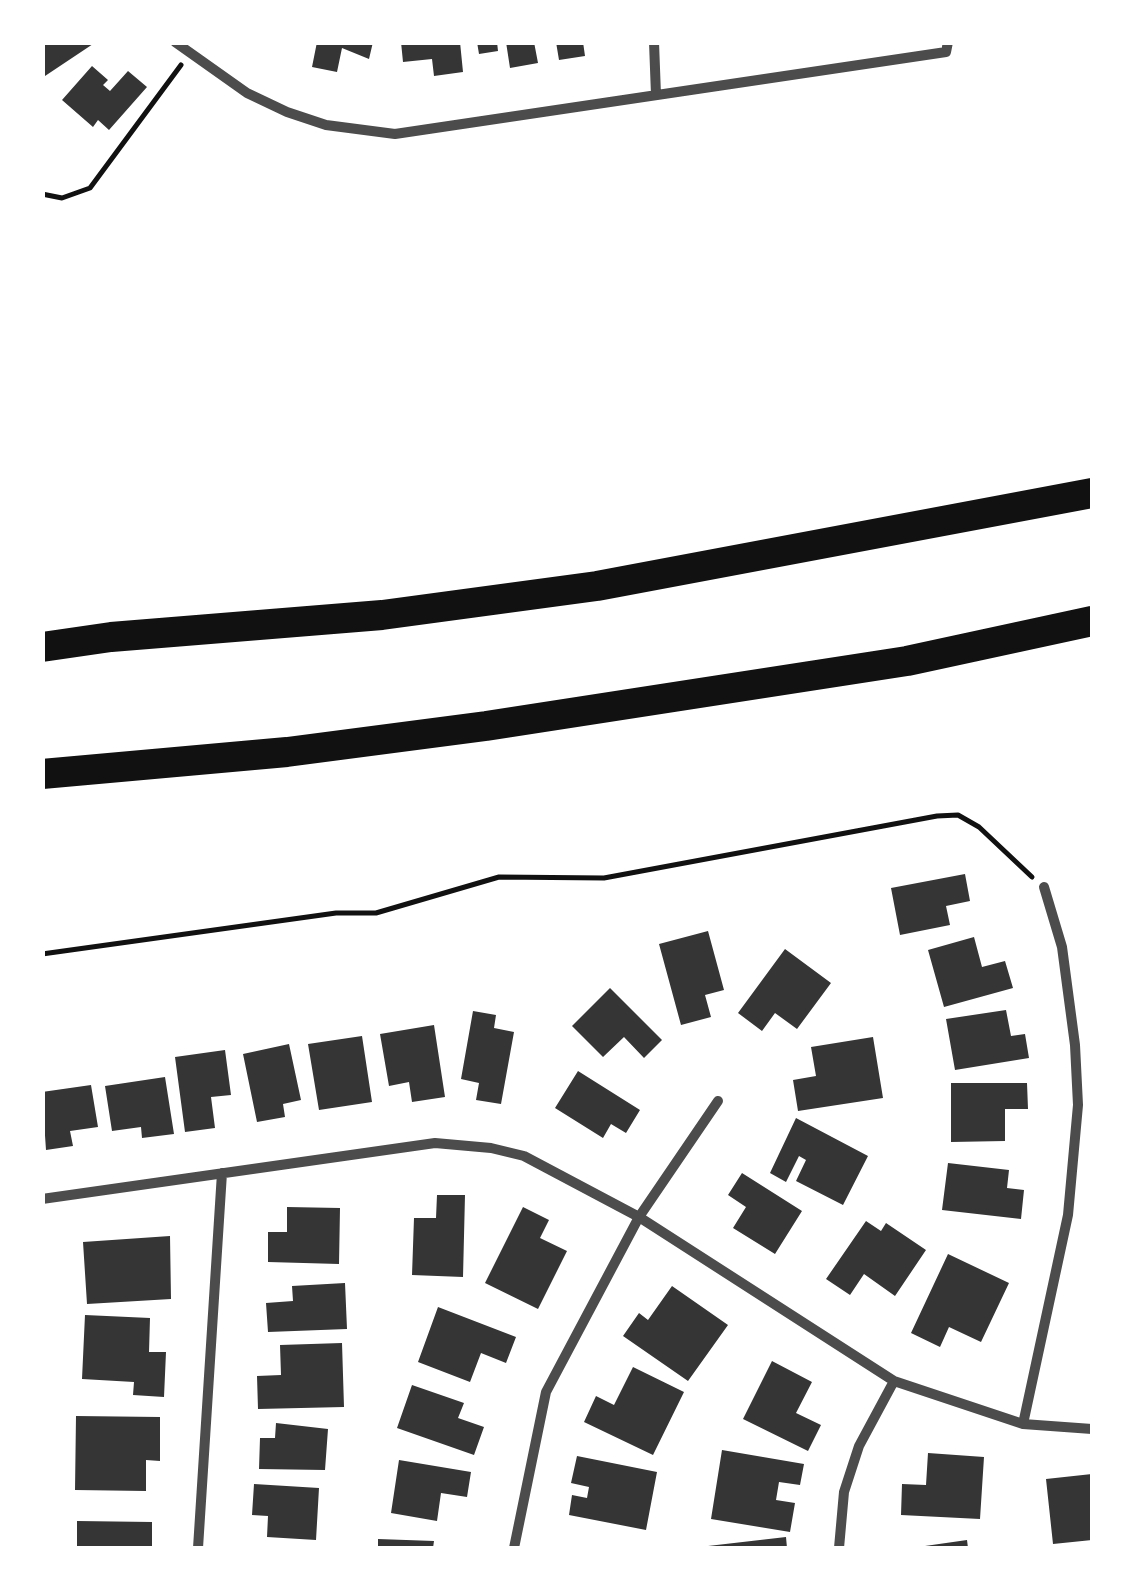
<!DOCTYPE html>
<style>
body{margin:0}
#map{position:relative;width:1135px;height:1591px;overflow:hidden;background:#fff;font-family:"Archivo Narrow",sans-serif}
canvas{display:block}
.frame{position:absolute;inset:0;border:45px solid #fff;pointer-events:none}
</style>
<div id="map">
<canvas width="1135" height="1591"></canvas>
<div class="frame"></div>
</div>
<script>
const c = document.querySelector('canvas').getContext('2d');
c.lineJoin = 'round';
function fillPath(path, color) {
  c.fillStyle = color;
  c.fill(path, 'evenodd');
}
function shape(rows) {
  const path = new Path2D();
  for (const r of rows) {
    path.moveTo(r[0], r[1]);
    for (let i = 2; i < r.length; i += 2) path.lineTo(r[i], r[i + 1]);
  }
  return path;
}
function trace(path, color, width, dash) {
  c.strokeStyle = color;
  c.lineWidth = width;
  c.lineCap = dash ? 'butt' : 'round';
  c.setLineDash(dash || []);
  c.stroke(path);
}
fillPath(shape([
 [42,42,96,42,42,78],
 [317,42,373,42,369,59,342,48,337,72,312,67],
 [401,42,460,42,463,72,434,76,432,59,403,62],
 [477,42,497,42,498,51,479,54],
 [506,42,534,42,538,63,510,68],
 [556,42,583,42,585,56,559,60],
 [92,66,108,80,103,85,110,91,128,71,147,87,109,130,98,120,93,127,62,100],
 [965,874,970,901,946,906,950,925,900,935,891,888],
 [708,931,724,990,705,995,711,1017,681,1025,659,944],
 [974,937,982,967,1005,961,1013,988,944,1007,928,950],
 [785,949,831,983,797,1029,775,1013,762,1031,738,1013],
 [610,988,662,1040,644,1058,624,1037,603,1057,572,1026],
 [1006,1010,1011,1036,1025,1034,1029,1058,955,1070,946,1019],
 [473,1011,496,1015,494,1028,514,1032,501,1104,476,1100,479,1083,461,1079],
 [434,1025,445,1097,412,1102,409,1082,389,1086,380,1034],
 [362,1036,372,1102,319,1110,308,1044],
 [873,1037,883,1098,798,1111,793,1080,816,1076,811,1047],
 [289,1044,301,1100,283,1104,285,1117,257,1122,243,1054],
 [225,1050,231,1095,211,1097,215,1128,185,1132,175,1057],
 [578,1071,640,1110,626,1133,611,1124,603,1138,555,1108],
 [165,1077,174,1134,142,1138,141,1127,112,1131,105,1086],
 [951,1083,1027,1083,1028,1109,1005,1109,1005,1141,951,1142],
 [91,1085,98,1127,70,1131,73,1146,46,1150,42,1092],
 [796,1118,868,1156,843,1205,796,1181,806,1160,799,1156,786,1182,770,1173],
 [948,1163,1009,1170,1007,1188,1024,1190,1021,1219,942,1210],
 [742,1173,802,1211,775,1254,733,1228,746,1207,728,1195],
 [437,1195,465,1195,463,1277,412,1275,414,1218,436,1218],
 [287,1207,340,1208,339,1264,268,1262,268,1232,287,1232],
 [523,1207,549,1220,540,1238,567,1251,538,1309,485,1283],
 [866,1221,881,1231,886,1223,926,1250,895,1296,864,1274,850,1295,826,1279],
 [170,1236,171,1299,87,1304,83,1242],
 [948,1254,1009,1283,981,1342,949,1327,940,1347,911,1333],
 [345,1283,347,1329,268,1332,266,1303,293,1301,292,1286],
 [672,1286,728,1325,688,1381,623,1336,639,1313,648,1320],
 [438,1307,516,1337,506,1363,481,1353,470,1382,418,1362],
 [85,1315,150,1318,149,1352,166,1352,164,1397,133,1395,134,1382,82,1379],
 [342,1343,344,1407,258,1409,257,1376,281,1375,280,1345],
 [772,1361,812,1382,796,1413,821,1425,808,1451,743,1419],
 [633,1367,684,1392,653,1455,584,1422,596,1396,614,1405],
 [412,1385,464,1403,458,1418,484,1427,474,1455,397,1428],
 [76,1416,160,1417,160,1461,146,1460,146,1491,75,1490],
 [276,1423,328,1429,325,1470,259,1469,260,1438,275,1438],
 [722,1450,804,1464,800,1485,779,1482,776,1500,795,1503,790,1532,711,1519],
 [928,1453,984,1457,980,1519,901,1515,902,1484,926,1485],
 [577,1456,657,1472,646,1530,569,1515,572,1495,587,1498,589,1487,571,1483],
 [399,1460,471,1472,467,1497,441,1493,437,1521,391,1513],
 [1092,1474,1092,1540,1053,1544,1046,1479],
 [254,1484,319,1488,316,1540,267,1537,268,1516,252,1515],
 [77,1521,152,1522,152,1548,77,1548],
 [786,1537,787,1548,708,1548,708,1546],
 [378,1539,434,1541,433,1548,378,1548],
 [967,1540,968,1548,925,1548,925,1546]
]), '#353535');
trace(shape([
 [42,194,62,198,90,188,181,65],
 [42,954,336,913,376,913,499,877,604,878,937,816,958,815,979,827,1032,877]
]), '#111', 5);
trace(shape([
 [175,42,247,93,287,112,326,125,395,134,946,52,948,42],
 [654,42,656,95],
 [42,1199,435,1143,491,1148,524,1156,639,1217,894,1381,1023,1424,1092,1429],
 [1023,1424,1068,1215,1078,1105,1075,1045,1062,947,1044,887],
 [198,1548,222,1173],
 [514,1548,546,1392,639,1217,718,1101],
 [839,1548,844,1492,859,1446,894,1381]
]), '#4c4c4c', 10);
trace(shape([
 [42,647,111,637,382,615,597,586,1092,493],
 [42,774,287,752,486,726,907,661,1092,621]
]), '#111', 30);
</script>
